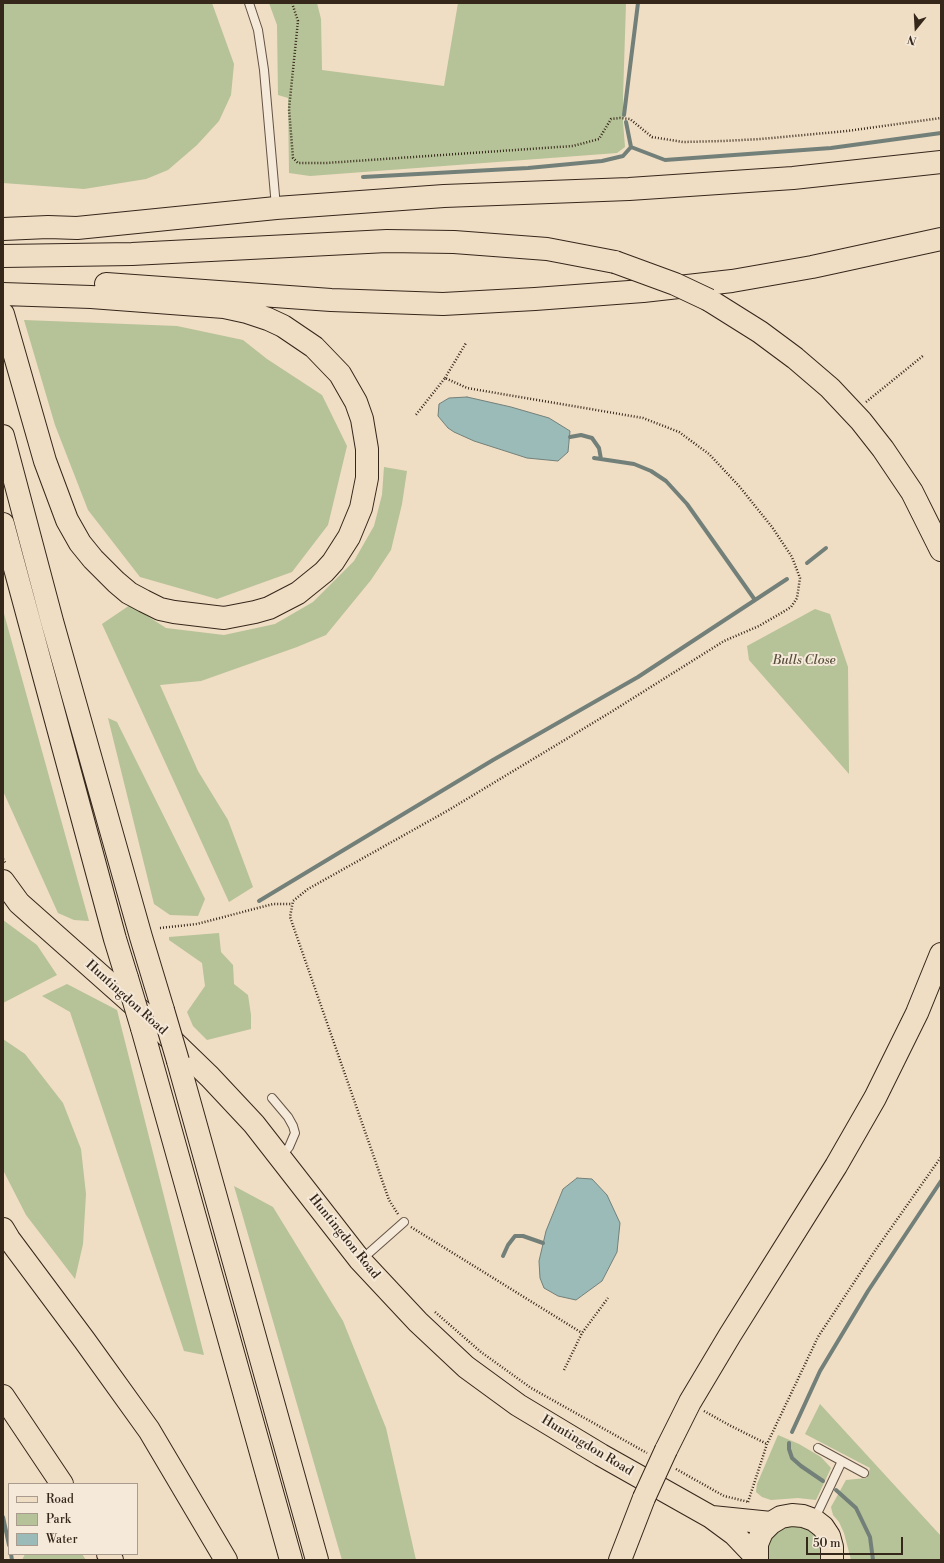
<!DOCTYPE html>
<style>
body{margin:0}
#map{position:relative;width:944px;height:1563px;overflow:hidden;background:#efddc4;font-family:"Libre Bodoni",serif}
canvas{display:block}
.frame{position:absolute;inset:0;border:4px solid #36271b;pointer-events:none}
.legend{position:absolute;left:8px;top:1483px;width:130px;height:72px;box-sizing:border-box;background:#f5e9d9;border:1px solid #a99b8d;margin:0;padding:5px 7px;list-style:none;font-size:12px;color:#36271b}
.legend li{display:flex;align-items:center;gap:8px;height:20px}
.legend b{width:20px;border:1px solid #a99b8d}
.north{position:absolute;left:896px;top:8px;width:40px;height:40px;-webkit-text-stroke:3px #f5e9d9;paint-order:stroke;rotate:198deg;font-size:11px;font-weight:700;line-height:16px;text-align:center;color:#36271b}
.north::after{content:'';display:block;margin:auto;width:14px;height:18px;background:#36271b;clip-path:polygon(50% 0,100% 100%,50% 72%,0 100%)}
.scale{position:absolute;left:806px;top:1537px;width:97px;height:18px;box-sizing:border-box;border:2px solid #36271b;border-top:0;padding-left:5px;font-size:12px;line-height:14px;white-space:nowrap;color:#36271b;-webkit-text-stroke:3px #f5e9d9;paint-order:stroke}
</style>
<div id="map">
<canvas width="944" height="1563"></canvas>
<div class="frame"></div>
<ul class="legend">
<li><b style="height:5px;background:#efddc4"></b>Road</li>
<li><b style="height:11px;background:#b6c297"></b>Park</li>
<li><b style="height:11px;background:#9abbb8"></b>Water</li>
</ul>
<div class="north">N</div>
<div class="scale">50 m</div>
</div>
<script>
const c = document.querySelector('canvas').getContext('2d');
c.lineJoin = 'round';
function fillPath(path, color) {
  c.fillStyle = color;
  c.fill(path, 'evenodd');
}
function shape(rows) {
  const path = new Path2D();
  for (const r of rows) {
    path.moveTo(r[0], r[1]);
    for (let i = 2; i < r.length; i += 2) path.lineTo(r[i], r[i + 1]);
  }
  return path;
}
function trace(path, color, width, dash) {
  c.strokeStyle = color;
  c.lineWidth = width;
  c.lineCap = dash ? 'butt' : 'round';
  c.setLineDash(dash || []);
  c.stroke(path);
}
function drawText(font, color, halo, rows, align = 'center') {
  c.font = font + ' "Libre Bodoni",serif';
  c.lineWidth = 4;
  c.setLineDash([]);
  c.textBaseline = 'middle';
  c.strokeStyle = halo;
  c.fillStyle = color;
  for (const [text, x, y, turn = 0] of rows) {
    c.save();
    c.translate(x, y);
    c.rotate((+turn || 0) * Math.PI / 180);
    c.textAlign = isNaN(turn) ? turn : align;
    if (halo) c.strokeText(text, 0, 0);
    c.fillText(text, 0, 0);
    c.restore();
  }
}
fillPath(shape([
 [3,3,212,3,234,64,231,95,219,121,197,145,168,170,146,179,84,189,3,183],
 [269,3,317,3,321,19,322,70,444,86,458,3,626,3,623,96,623,122,625,147,617,153,310,176,289,173,288,98,278,95,277,25],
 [24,320,177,326,243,340,267,359,322,395,347,446,328,525,292,572,217,599,140,577,88,510,55,425],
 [384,467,407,471,402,504,391,550,371,580,326,635,297,647,201,681,160,685,198,771,228,820,253,887,229,902,102,624,130,605,166,628,224,635,275,624,313,602,354,561,374,526,382,495],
 [815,609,830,614,848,667,849,774,749,660,747,646],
 [3,610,89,921,74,920,58,913,3,791],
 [108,718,117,722,205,899,198,916,170,915,154,904],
 [3,920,37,945,57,975,3,1003],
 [219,933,221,952,233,965,234,984,248,995,251,1015,251,1029,207,1040,193,1026,187,1012,205,986,202,963,169,940,169,937],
 [67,984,117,1010,204,1355,184,1351,70,1012,42,996],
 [3,1039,25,1054,63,1103,81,1149,86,1194,83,1244,75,1279,26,1215,3,1170],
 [234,1186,273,1207,343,1321,386,1428,416,1560,342,1560],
 [820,1404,941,1536,941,1560,851,1560,844,1533,839,1522,833,1515,831,1507,846,1480,867,1478,870,1468,805,1434],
 [778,1435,799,1444,821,1457,831,1468,816,1500,798,1498,771,1500,762,1497,756,1492,757,1484],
 [798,1523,814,1533,819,1542,821,1551,820,1560,762,1560,770,1531],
 [25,1554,82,1554,86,1560,22,1560]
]), '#b6c297');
const water = shape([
 [467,397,511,407,549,418,570,431,568,452,558,461,527,458,474,441,454,432,448,428,438,416,439,404,449,398,467,397],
 [577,1178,592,1179,607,1195,620,1223,617,1252,602,1281,576,1300,558,1296,544,1288,540,1278,539,1261,546,1231,563,1189,577,1178]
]);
fillPath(water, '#9abbb8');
trace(water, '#728079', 1);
trace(shape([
 [624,115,638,3],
 [626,122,631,147,665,160,831,148,941,133],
 [363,177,528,168,602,161,623,156,631,147],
 [570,437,581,435,592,438,599,448,601,459],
 [594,458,634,464,651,471,666,481,687,504,755,600],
 [807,563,826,548],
 [259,901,493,760,638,677,787,579],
 [503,1256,508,1245,515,1236,523,1236,543,1243],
 [792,1432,820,1371,868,1291,941,1181],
 [789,1443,789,1449,792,1458,801,1466,823,1481],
 [836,1490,856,1508,870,1537,873,1560],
 [3,1517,9,1545],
 [11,1554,12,1560]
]), '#728079', 4);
const lane = shape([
 [249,3,258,30,264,70,276,207],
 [272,1098,288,1117,293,1126,295,1133,289,1147,281,1157],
 [361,1260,404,1222],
 [818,1448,864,1473],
 [814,1520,842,1461]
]);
const primary = shape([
 [3,881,19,903,152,1021,210,1077,254,1124,360,1260,418,1322,466,1367,518,1405,601,1455,711,1517,734,1534,756,1557],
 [712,1517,771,1523],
 [757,1560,757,1544,762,1532,771,1523,781,1517,792,1515,803,1516,814,1520,823,1527,829,1536,832,1547,832,1560]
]);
const highway = shape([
 [3,229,48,227,77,228,276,208,444,196,629,189,793,178,941,162],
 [3,256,132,254,387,241,454,242,547,249,615,262],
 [106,284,331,300,443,304,535,299,643,291,732,281,812,267,941,239],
 [3,294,91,297,224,307,247,312,268,319,283,326,314,347,340,374,356,402,362,419,367,449,367,478,361,508,349,537,333,562,324,572,298,593,269,608,255,612,224,618,174,612,160,609,144,601,129,593,116,582,93,559,80,543,67,520,45,461,3,314],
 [709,300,760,332,795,358,830,388,861,421,883,449,912,492,941,550],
 [3,436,52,621,141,937,163,1010],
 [3,524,115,939,127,978],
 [142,1028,291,1560],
 [178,1061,317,1560],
 [3,1229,9,1239,85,1341,149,1430,226,1560],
 [3,1396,62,1484],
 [666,1450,690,1402,730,1335,836,1166,875,1098,917,1013,941,954],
 [108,1554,112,1560],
 [620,1560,644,1498]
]);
trace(lane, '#645445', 10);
trace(primary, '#36271b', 24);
trace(highway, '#36271b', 24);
trace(shape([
 [292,3,298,21,289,109,293,158,298,163,326,163,573,146,599,139,611,119,620,118,630,119,652,137,683,142,723,141,761,139,847,131,941,118],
 [445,378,466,343],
 [866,402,924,355],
 [3,859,6,864],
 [160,928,197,924,273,904,292,904],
 [398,1214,389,1200,290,917,293,901,308,889,447,811,611,712,724,641,759,626,783,612,791,607,797,598,800,578,792,557,772,527,739,486,709,454,679,432,643,418,467,388,445,378,415,416],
 [411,1227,582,1333],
 [435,1312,481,1352,531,1388,647,1453],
 [564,1370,582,1333,608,1298],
 [704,1411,729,1425,767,1444],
 [676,1469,724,1496,749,1502],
 [748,1502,767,1444,818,1337,872,1255,941,1157]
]), '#36271b', 2.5, [1, 2]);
trace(lane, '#f5e9d9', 8);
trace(primary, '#efddc4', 22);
trace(highway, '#efddc4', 22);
const highwayBridge = shape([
 [615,262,675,284,709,300],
 [127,978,142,1028],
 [163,1010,178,1061],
 [644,1498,666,1450]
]);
trace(highwayBridge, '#36271b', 24, []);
trace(highwayBridge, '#efddc4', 22);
drawText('italic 13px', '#564e3a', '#f5e9d9', [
 ["Bulls Close",804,661]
]);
drawText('13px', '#36271b', '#f5e9d9', [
 ["Huntingdon Road",126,998,42],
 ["Huntingdon Road",344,1237,51],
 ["Huntingdon Road",587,1446,31]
]);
</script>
